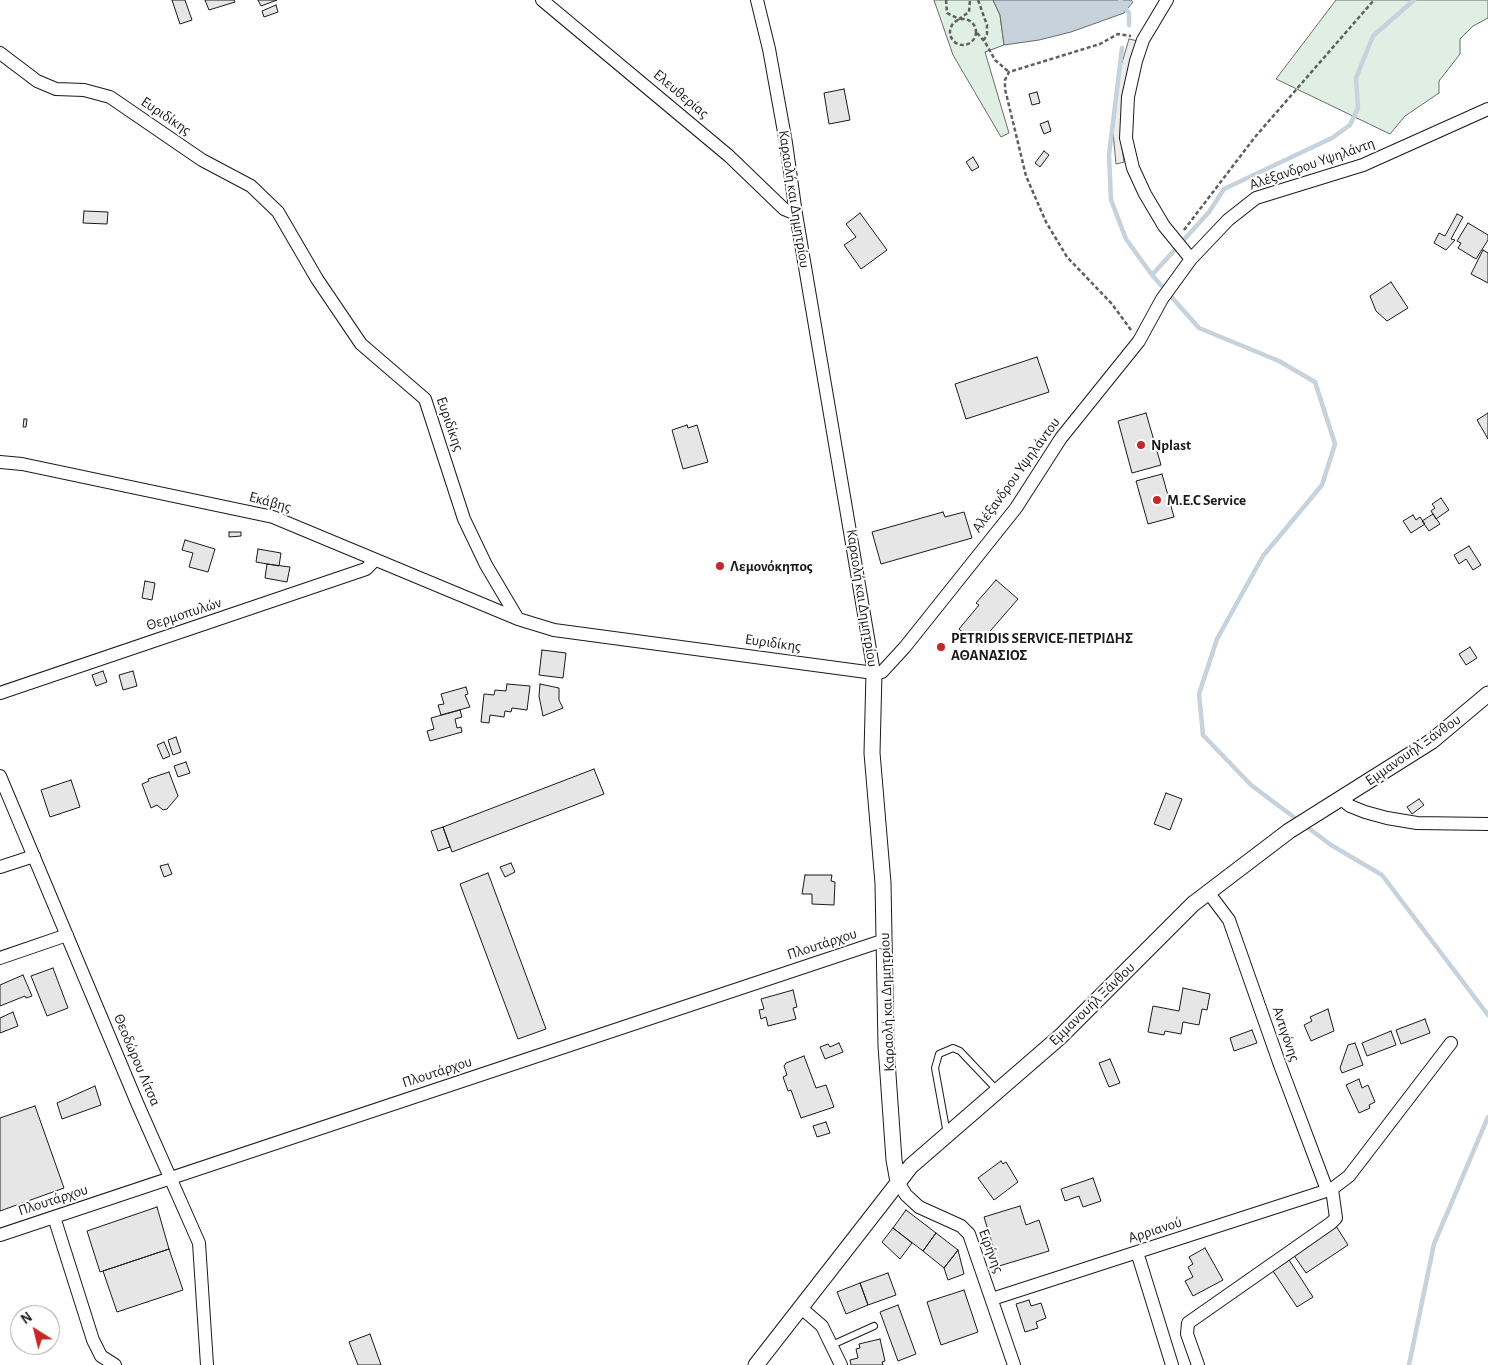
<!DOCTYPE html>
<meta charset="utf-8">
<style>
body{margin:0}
#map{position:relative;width:1488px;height:1365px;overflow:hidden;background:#fff;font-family:"Alegreya Sans",sans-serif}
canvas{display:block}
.north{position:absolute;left:10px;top:1305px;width:50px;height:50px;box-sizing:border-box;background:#fff;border:1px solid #a3a3a3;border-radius:50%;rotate:324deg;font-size:14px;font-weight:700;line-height:20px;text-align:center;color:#1a1a1a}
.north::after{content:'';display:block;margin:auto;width:18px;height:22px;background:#c62828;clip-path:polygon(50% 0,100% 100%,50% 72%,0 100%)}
</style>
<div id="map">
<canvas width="1488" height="1365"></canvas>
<div class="north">N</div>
</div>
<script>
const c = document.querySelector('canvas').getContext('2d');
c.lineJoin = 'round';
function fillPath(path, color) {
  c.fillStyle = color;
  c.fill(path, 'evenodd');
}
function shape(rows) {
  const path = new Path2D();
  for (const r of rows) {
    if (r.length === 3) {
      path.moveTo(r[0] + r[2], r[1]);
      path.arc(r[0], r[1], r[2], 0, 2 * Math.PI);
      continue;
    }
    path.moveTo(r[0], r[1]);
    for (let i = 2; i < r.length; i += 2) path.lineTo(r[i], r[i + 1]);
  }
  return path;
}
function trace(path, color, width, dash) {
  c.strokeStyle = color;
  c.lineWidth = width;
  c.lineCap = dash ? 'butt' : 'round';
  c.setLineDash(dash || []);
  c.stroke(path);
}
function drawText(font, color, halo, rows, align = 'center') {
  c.font = font + ' "Alegreya Sans",sans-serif';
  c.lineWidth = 4;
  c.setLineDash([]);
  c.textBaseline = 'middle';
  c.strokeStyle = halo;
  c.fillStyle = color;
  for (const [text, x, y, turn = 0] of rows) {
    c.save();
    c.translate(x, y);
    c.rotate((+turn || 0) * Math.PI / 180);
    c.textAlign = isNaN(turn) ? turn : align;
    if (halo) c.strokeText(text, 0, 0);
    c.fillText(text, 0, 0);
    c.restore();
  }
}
const green = shape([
 [934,0,993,0,1000,15,1004,45,985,52,1009,133,1001,137,953,55,934,0],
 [1336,0,1488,0,1488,18,1473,26,1460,39,1460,54,1439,81,1439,93,1405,116,1390,134,1276,79,1336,0]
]);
fillPath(green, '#e0efe3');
trace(green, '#6a6a6a', 1);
const parking = shape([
 [1129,39,1138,41,1122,148,1124,162,1116,164,1113,132,1117,97,1121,66,1129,39]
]);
fillPath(parking, '#ededed');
trace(parking, '#6a6a6a', 1);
const water = shape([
 [993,0,1131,0,1133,2,1124,13,1071,32,1039,40,1004,45,1000,15,993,0]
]);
fillPath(water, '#c6d2dc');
trace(water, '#6a6a6a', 1);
trace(shape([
 [1120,0,1129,13,1129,25],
 [1122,48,1109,155,1111,200,1126,239,1152,275,1199,328,1279,361,1315,382,1335,444,1322,485,1263,556,1217,639,1199,694,1203,735,1251,785,1331,845,1382,875,1488,1015],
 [1152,275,1209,212,1224,189,1332,138,1350,125,1358,108,1356,78,1373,36,1414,0],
 [1409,1365,1434,1244,1488,1117]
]), '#c6d2dc', 4.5);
const building = shape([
 [172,0,185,0,192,20,180,24,172,0],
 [205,0,234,0,235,2,209,10,205,0],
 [258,0,277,0,261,6,258,0],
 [276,5,278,12,264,17,262,11,276,5],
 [844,89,850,120,829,124,824,93,844,89],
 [1037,92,1040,103,1032,105,1029,94,1037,92],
 [1048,121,1051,131,1044,134,1040,124,1048,121],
 [1044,151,1049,155,1040,167,1035,163,1044,151],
 [973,157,979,167,972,171,966,162,973,157],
 [84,211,108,212,107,224,83,223,84,211],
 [860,213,887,250,861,269,844,245,856,237,846,224,860,213],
 [1457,214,1463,217,1451,239,1455,240,1446,250,1434,243,1439,233,1445,236,1457,214],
 [1468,223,1488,235,1488,240,1476,259,1458,248,1461,243,1457,241,1468,223],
 [1483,250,1488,253,1488,283,1471,274,1483,250],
 [1391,282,1408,308,1387,321,1376,311,1370,296,1391,282],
 [1037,357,1049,392,966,419,955,384,1037,357],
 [1146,413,1161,465,1132,473,1118,421,1146,413],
 [1488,413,1488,439,1477,420,1488,413],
 [24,419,27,419,26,427,23,427,24,419],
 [687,425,688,428,697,425,708,462,683,469,672,430,687,425],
 [1162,474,1174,517,1148,524,1136,481,1162,474],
 [1441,498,1449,510,1436,519,1431,511,1435,508,1432,504,1441,498],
 [943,512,945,517,964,512,972,538,881,564,872,532,943,512],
 [1433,514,1440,524,1429,531,1422,521,1433,514],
 [1413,515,1416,520,1420,517,1425,524,1411,533,1403,521,1413,515],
 [229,532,241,532,241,536,229,537,229,532],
 [185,540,215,549,208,572,189,567,193,553,182,550,185,540],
 [1469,546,1481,565,1473,570,1466,559,1459,564,1454,555,1469,546],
 [258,549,281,553,279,566,256,562,258,549],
 [267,564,290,567,287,582,265,578,267,564],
 [996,580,1018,599,978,645,959,629,979,605,976,603,996,580],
 [145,581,155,583,152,600,142,598,145,581],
 [1470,647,1477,658,1466,665,1459,654,1470,647],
 [542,650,566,653,563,678,539,675,542,650],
 [103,671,107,682,96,686,92,675,103,671],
 [133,671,137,686,123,690,119,675,133,671],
 [507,684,530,686,527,710,512,708,511,712,505,711,504,717,490,715,489,723,481,722,484,694,494,695,495,690,506,691,507,684],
 [540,684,559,688,559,700,563,708,543,716,539,696,540,684],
 [466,687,468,694,465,695,470,707,441,715,438,705,444,704,441,694,466,687],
 [460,710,462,717,455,719,457,728,461,727,462,732,430,741,427,731,434,729,431,718,460,710],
 [176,737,181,752,173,755,168,740,176,737],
 [164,742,170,756,163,759,157,745,164,742],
 [186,762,190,773,178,777,174,766,186,762],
 [594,769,604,794,452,852,443,827,594,769],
 [169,772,178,796,167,809,163,810,157,805,151,808,142,784,149,781,148,779,169,772],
 [71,780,80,807,50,817,41,790,71,780],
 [1166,793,1182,799,1170,830,1154,824,1166,793],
 [1419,799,1424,805,1412,814,1407,807,1419,799],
 [443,827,450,847,438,851,431,831,443,827],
 [511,863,515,872,505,877,500,867,511,863],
 [168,864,172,874,164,877,160,866,168,864],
 [488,873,546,1029,518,1039,460,884,488,873],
 [805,875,832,875,831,881,835,882,834,905,812,904,812,894,802,894,805,875],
 [53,968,68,1008,47,1016,31,976,53,968],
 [23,975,32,996,26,998,25,996,0,1006,0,985,23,975],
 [1183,988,1210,994,1207,1010,1202,1009,1199,1025,1183,1022,1181,1034,1165,1031,1164,1035,1148,1032,1153,1006,1179,1011,1183,988],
 [793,990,797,1007,793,1008,796,1019,768,1026,766,1017,761,1019,759,1010,764,1009,761,999,793,990],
 [1328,1009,1334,1031,1311,1041,1304,1025,1312,1021,1310,1017,1328,1009],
 [13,1012,18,1026,0,1033,0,1018,13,1012],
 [1425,1019,1430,1033,1401,1044,1396,1030,1425,1019],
 [1252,1030,1257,1043,1234,1051,1230,1038,1252,1030],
 [1391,1031,1396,1045,1367,1056,1362,1043,1391,1031],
 [839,1043,843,1052,825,1059,820,1047,828,1044,830,1047,839,1043],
 [1355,1043,1363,1065,1342,1073,1340,1068,1348,1045,1355,1043],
 [804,1056,816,1088,826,1085,834,1107,801,1118,791,1090,788,1091,783,1077,787,1075,784,1066,786,1063,804,1056],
 [1110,1059,1120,1083,1109,1087,1099,1063,1110,1059],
 [1359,1079,1362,1088,1368,1085,1375,1102,1369,1105,1370,1108,1359,1113,1346,1085,1359,1079],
 [95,1086,101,1105,62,1119,57,1103,95,1086],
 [35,1106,64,1188,0,1211,0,1118,35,1106],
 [826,1122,830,1133,817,1137,813,1126,826,1122],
 [1001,1161,1003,1164,1006,1162,1018,1182,994,1200,978,1178,1001,1161],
 [1093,1178,1101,1201,1083,1207,1079,1196,1065,1201,1061,1189,1093,1178],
 [1020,1206,1026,1225,1039,1220,1049,1251,999,1266,984,1217,1020,1206],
 [157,1207,169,1249,100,1272,87,1231,157,1207],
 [906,1210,936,1233,923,1251,893,1228,906,1210],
 [1336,1226,1348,1245,1306,1273,1293,1254,1336,1226],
 [893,1228,912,1243,900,1259,882,1242,893,1228],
 [936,1233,958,1250,944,1268,923,1251,936,1233],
 [1205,1248,1223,1280,1193,1296,1185,1281,1193,1277,1188,1267,1193,1264,1189,1257,1205,1248],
 [169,1249,183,1290,117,1312,103,1271,169,1249],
 [958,1250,964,1274,948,1280,944,1268,958,1250],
 [1289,1260,1313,1297,1297,1307,1273,1271,1289,1260],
 [888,1273,896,1295,868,1305,860,1283,888,1273],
 [860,1283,868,1305,846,1314,837,1292,860,1283],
 [964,1290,978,1332,941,1345,927,1302,964,1290],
 [1029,1300,1031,1306,1041,1303,1046,1318,1036,1322,1038,1328,1025,1332,1016,1304,1029,1300],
 [898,1305,916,1354,898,1361,880,1312,898,1305],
 [370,1334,381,1365,358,1365,349,1342,370,1334],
 [880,1339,885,1361,882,1362,883,1365,851,1365,850,1360,858,1358,856,1349,860,1348,859,1344,880,1339]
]);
fillPath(building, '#e6e6e6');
trace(building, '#1a1a1a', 1);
const service = shape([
 [947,1134,935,1068,939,1054,953,1048,960,1051,998,1091],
 [832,1345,874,1326]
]);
const minor = shape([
 [542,0,729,156,784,209,796,214],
 [757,0,769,49,786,143,796,214,874,673],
 [1167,0,1143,40,1136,61,1128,97,1126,138,1133,168,1145,194,1164,226,1191,259],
 [0,53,37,81,56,89,84,90,110,97,202,160,251,186,278,212,317,279,361,344,425,399,464,519,486,565,518,619,554,630,874,673,882,672,905,647,1016,508,1061,438,1139,341,1162,299,1191,259,1228,220,1256,198,1363,165,1488,109],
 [0,462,22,464,273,517,518,619],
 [0,693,366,569,375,560],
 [0,776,138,1105,199,1243,207,1365],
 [1340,798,1350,806,1365,812,1387,818,1417,823,1488,824],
 [0,867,34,856],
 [1208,892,1229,920,1280,1065,1327,1190],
 [0,958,67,935],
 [898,1182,906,1195,919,1207,961,1226,969,1234,1014,1365],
 [1332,1189,1349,1176,1451,1043],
 [54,1217,93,1340,101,1356,115,1365],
 [0,1235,885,940],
 [1137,1252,1172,1365],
 [992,1299,1332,1189,1336,1218,1331,1223,1188,1323,1187,1334,1198,1365],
 [800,1307,822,1326,841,1365]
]);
const tertiary = shape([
 [874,673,872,753,883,883,886,1046,894,1160,898,1182],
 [756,1365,911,1166,1061,1036,1193,904,1289,831,1432,741,1488,694]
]);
trace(service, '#1a1a1a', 8);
trace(minor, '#1a1a1a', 14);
trace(tertiary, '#1a1a1a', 17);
trace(shape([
 [946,0,947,13,959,19,969,12,970,0],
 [978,0,987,25,987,34,984,40],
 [963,32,13],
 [977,33,985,42,995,60,1009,72],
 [1184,230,1255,137,1374,0],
 [1131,330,1112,304,1067,257,1046,222,1026,176,1005,89,1005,80,1009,72,1100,44,1118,34,1131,36]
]), '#5f5f5f', 2.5, [4, 2.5]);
trace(service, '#fff', 6);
trace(minor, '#fff', 12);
trace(tertiary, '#fff', 15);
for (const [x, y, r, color] of [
 [1141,445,5,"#c62828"],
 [1157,500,5,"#c62828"],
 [720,566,5,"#c62828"],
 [941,647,5,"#c62828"]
]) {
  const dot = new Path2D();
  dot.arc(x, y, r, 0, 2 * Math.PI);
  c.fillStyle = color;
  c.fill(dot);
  trace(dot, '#fff', 2);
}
drawText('15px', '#1a1a1a', '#fff', [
 ["Ελευθερίας",681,94,40],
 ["Ευριδίκης",166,116,34],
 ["Αλέξανδρου Υψηλάντη",1312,164,-19],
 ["Καραολή και Δημητρίου",794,199,81],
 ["Ευριδίκης",450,424,71],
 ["Αλέξανδρου Υψηλάντου",1016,475,-54],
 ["Εκάβης",270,502,15],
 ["Καραολή και Δημητρίου",862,598,81],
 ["Θερμοπυλών",184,614,-18],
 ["Ευριδίκης",773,643,8],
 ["Εμμανουήλ Ξάνθου",1413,750,-35],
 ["Πλουτάρχου",822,944,-18],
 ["Καραολή και Δημητρίου",887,1002,-92],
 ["Εμμανουήλ Ξάνθου",1092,1004,-44],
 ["Αντιγόνης",1286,1034,71],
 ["Θεοδώρου Λίτσα",137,1060,67],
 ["Πλουτάρχου",437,1072,-18],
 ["Πλουτάρχου",53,1200,-18],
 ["Αρριανού",1155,1230,-18],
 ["Ειρήνης",991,1251,69]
]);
drawText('bold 15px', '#1a1a1a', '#fff', [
 ["Nplast",1151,445],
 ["M.E.C Service",1167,500],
 ["Λεμονόκηπος",730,566],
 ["PETRIDIS SERVICE-ΠΕΤΡΙΔΗΣ",951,638],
 ["ΑΘΑΝΑΣΙΟΣ",951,655]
], 'left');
</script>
